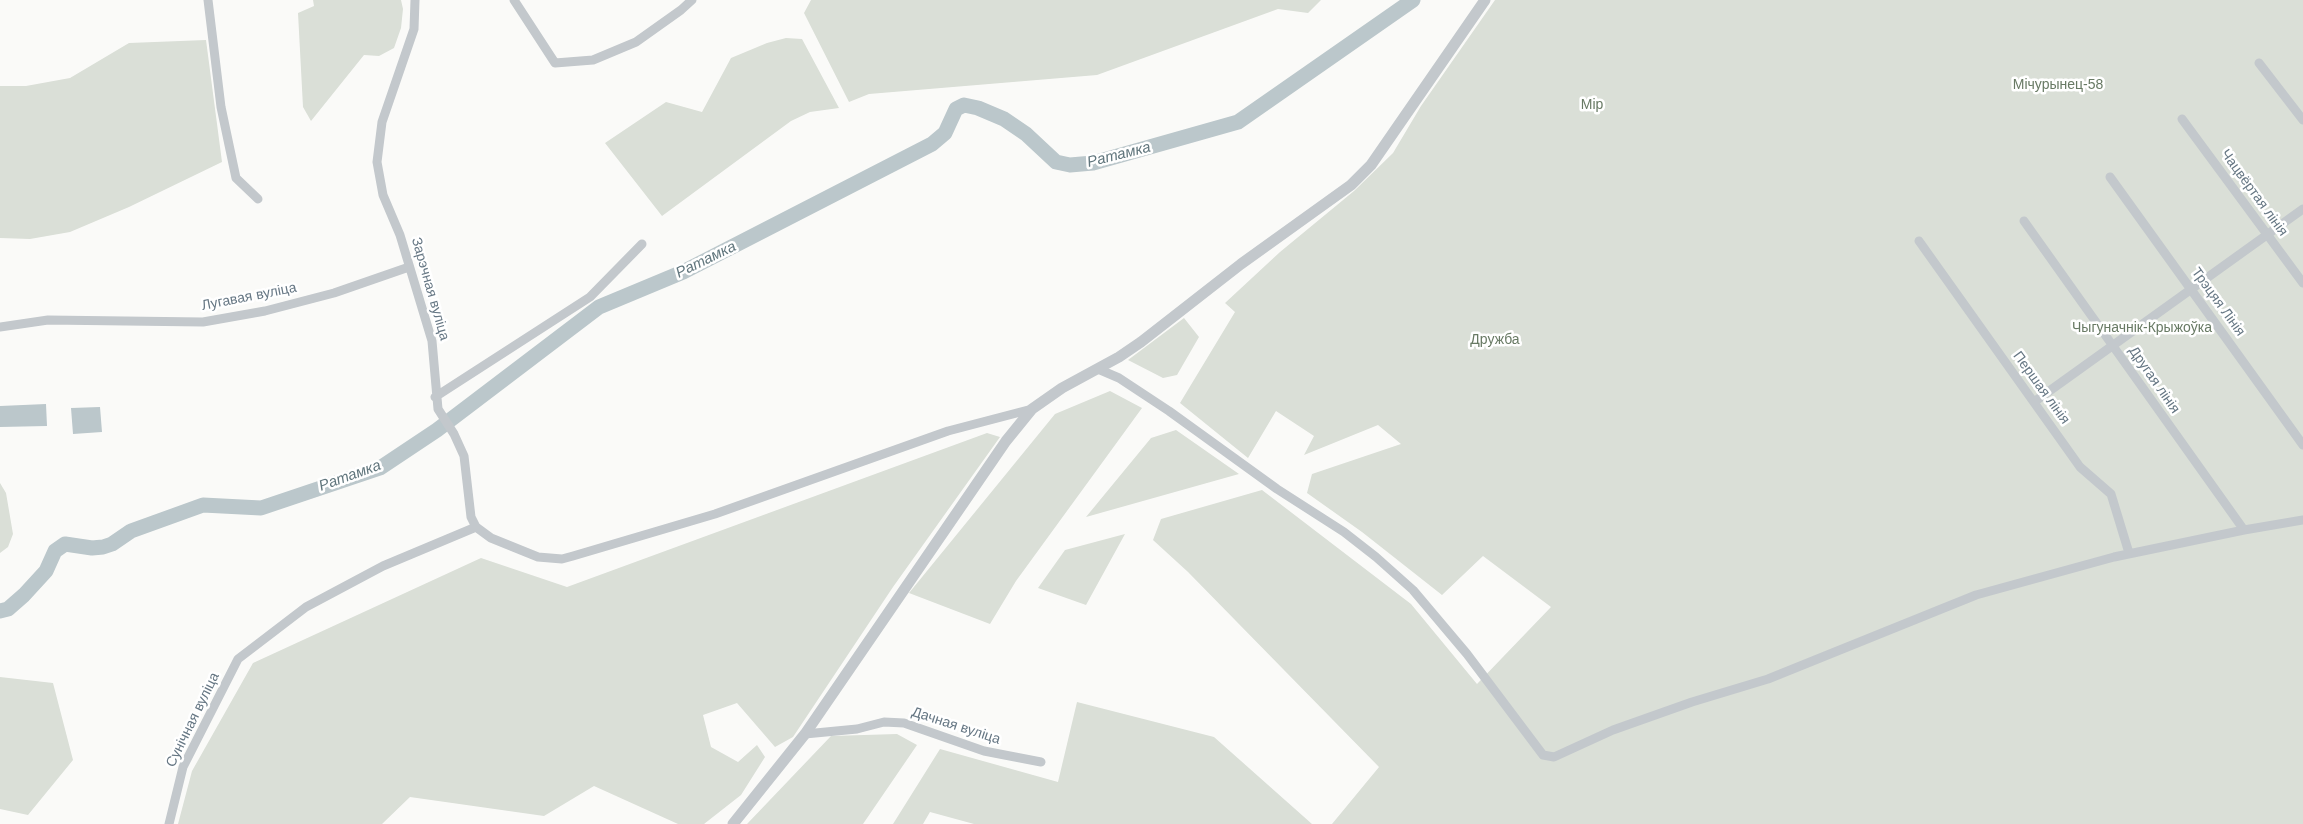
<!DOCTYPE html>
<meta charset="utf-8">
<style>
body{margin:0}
canvas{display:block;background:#fafaf8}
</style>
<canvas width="2303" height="824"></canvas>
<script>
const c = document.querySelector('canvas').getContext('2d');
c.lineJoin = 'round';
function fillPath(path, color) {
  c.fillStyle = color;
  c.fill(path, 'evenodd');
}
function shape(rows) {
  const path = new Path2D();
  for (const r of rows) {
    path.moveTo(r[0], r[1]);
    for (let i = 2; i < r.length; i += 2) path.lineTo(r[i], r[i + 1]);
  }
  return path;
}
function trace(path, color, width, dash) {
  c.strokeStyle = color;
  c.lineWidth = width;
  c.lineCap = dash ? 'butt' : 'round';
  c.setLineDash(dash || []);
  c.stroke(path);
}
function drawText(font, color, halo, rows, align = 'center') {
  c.font = font + ' Helvetica,sans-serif';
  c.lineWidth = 5;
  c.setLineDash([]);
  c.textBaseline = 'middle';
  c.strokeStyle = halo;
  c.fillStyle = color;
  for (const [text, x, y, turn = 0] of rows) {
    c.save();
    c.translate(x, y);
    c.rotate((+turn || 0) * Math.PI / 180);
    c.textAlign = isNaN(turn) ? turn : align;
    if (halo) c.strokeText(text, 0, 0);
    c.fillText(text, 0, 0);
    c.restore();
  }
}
fillPath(shape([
 [313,0,401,0,403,9,401,28,394,48,379,56,364,55,311,121,303,107,298,13,314,6],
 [811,0,1321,0,1308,13,1278,9,1097,75,869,94,849,102,804,13],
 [1495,0,2303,0,2303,824,1332,824,1379,767,1188,572,1153,540,1161,519,1262,490,1411,604,1477,684,1551,607,1483,556,1442,595,1362,532,1307,493,1312,474,1401,444,1378,425,1304,455,1314,436,1276,411,1248,458,1180,403,1235,312,1225,303,1280,252,1354,191,1393,153,1421,106],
 [786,38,802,39,839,108,810,112,791,121,662,216,605,143,666,102,702,112,731,58,767,43],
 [206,40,222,162,129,207,70,232,30,239,0,238,0,86,26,86,70,78,129,43],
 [1184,318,1199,337,1177,375,1163,378,1128,360],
 [1110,391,1142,408,1016,581,990,624,909,593,1055,414],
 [1176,430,1239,474,1086,517,1151,438],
 [987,433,1000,437,893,587,793,737,775,747,737,703,703,715,711,747,738,762,757,745,765,757,741,795,704,824,678,824,594,786,544,816,410,797,382,824,178,824,192,771,253,663,481,558,567,587],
 [0,483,6,493,13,534,8,547,0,553],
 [1125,534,1086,605,1038,588,1065,550],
 [0,677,53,683,73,760,28,815,0,809],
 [1077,702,1214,737,1312,824,974,824,930,812,923,824,893,824,940,749,1058,782],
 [897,734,917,745,863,824,747,824,831,736]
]), '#dadfd7');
fillPath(shape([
 [46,404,47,426,0,427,0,406],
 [100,407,102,432,73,434,71,408]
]), '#bbc7cb');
trace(shape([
 [0,611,8,609,24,595,46,571,55,551,65,544,92,548,103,547,112,544,131,531,203,505,261,508,380,468,437,430,599,307,683,272,932,144,945,133,956,109,964,105,978,108,1004,119,1026,134,1056,162,1070,165,1093,163,1238,122,1413,0]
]), '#bbc7cb', 15);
trace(shape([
 [208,0,221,107,236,178,258,199],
 [415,0,414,29,382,122,377,162,383,195,400,235,432,341,438,409,454,434,464,456,471,517,476,527,491,538,538,557,562,559,573,556,715,514,948,431,1032,409],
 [514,0,555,63,593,60,636,42,681,10,692,0],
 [2259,63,2303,120],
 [2182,119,2303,283],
 [2110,177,2303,445],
 [2024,221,2244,530],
 [1919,241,2080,467,2111,494,2129,553],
 [0,327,48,320,203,322,265,311,334,293,409,267],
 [1098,369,1119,378,1169,411,1277,489,1344,532,1376,557,1413,590,1467,654,1543,755,1554,757,1613,730,1692,702,1768,679,1976,595,2114,557,2244,530,2303,520],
 [435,397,590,297,642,244],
 [2034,402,2303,209],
 [805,734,857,729,884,722,904,723,984,751,1041,762],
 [169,824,183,767,238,659,306,607,383,566,476,527]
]), '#c3c8cc', 9);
trace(shape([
 [733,824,805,734,1006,441,1032,409,1062,388,1119,357,1141,342,1241,264,1351,185,1371,165,1485,0]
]), '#c3c8cc', 11);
drawText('14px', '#687a64', '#fff', [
 ["Мічурынец-58",2058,85],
 ["Мір",1592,105],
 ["Чыгуначнік-Крыжоўка",2142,328],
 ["Дружба",1495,340]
]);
drawText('14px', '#657683', '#fff', [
 ["Чацвёртая лінія",2254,193,54],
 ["Зарэчная вуліца",430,289,74],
 ["Лугавая вуліца",249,297,-11],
 ["Трэцяя Лінія",2218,302,54],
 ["Другая лінія",2154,380,55],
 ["Першая лінія",2041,388,54],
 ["Сунічная вуліца",193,720,-64],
 ["Дачная вуліца",956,726,18]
]);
drawText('italic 15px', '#60757c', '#fff', [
 ["Ратамка",1119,155,-14],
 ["Ратамка",706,260,-26],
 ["Ратамка",350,476,-20]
]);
</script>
